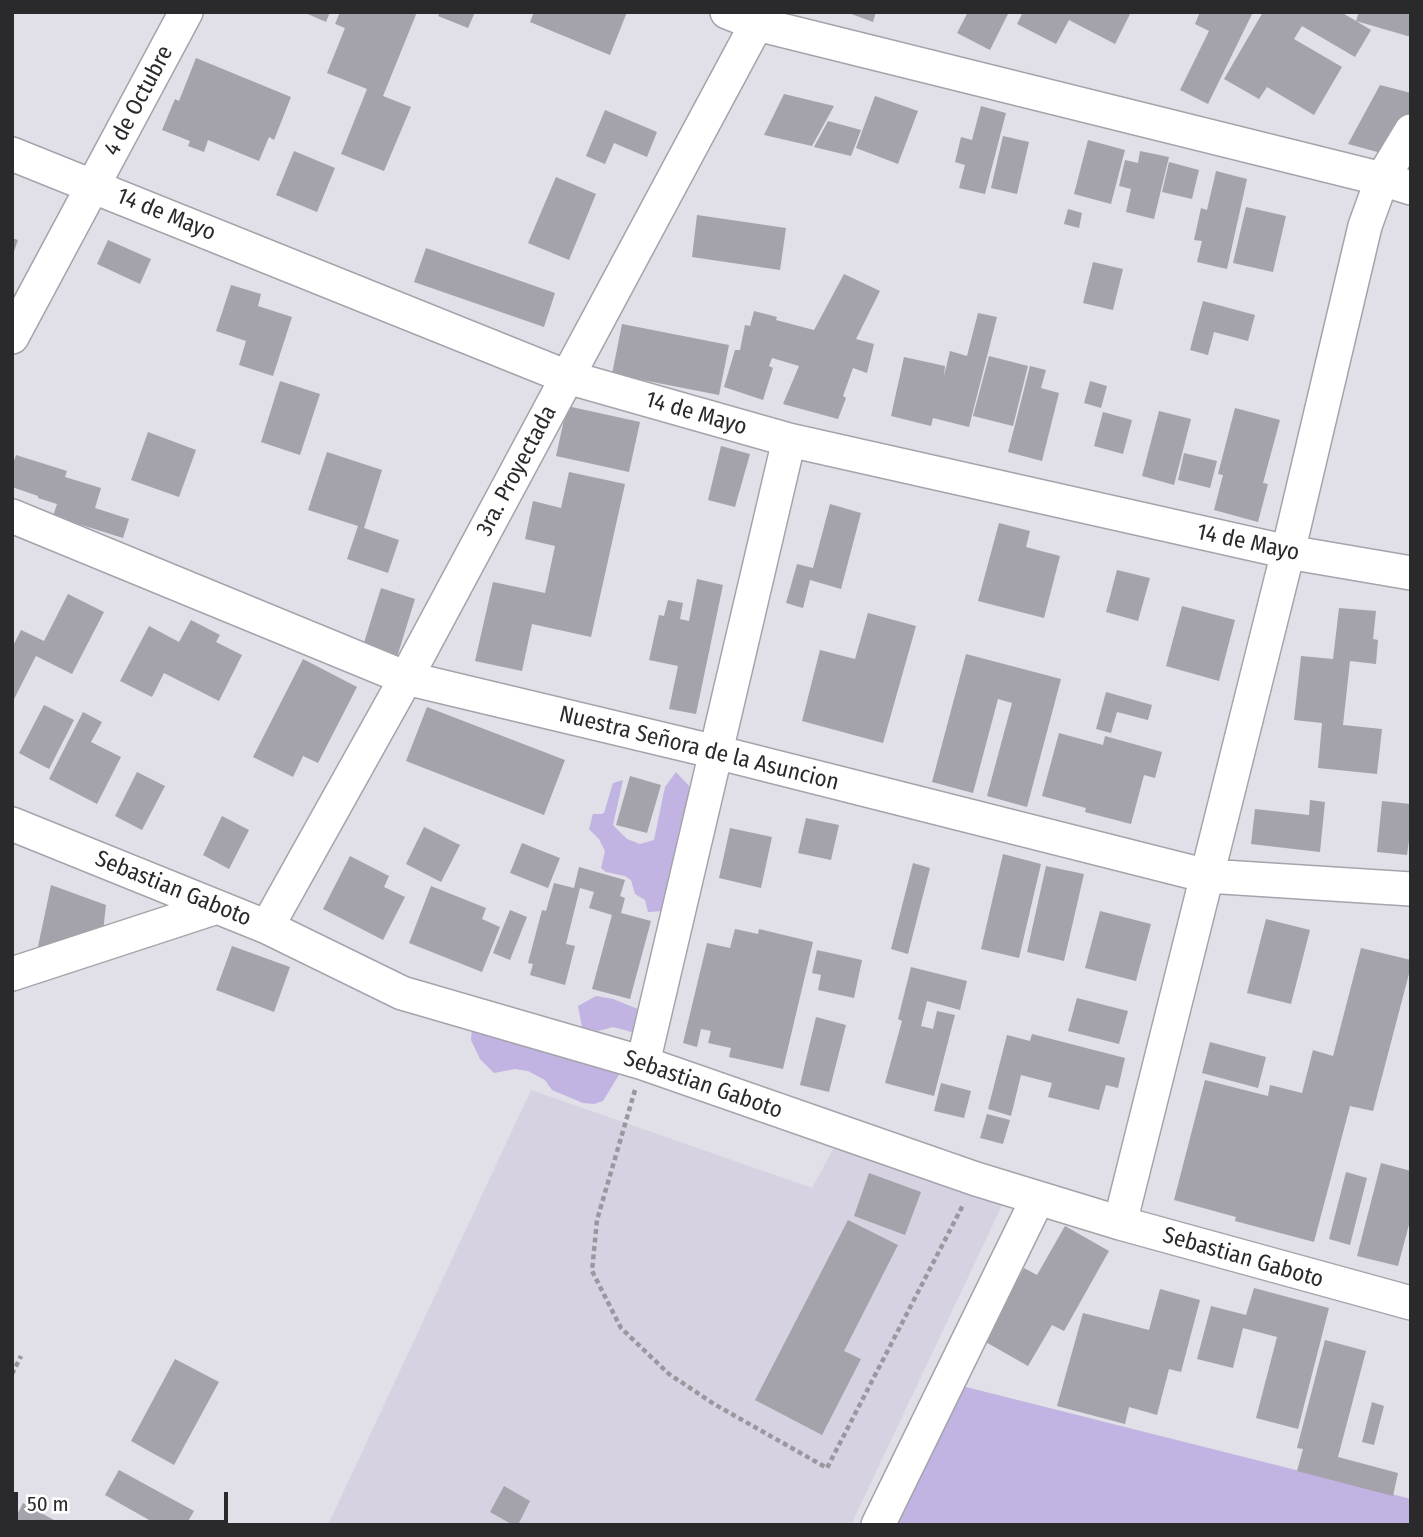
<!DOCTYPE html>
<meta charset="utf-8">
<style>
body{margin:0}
#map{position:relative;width:1423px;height:1537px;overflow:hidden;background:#e1dfe7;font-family:"Fira Sans Condensed",sans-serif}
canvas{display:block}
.frame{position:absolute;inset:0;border:14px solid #2a292c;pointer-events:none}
.scale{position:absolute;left:14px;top:1492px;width:214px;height:32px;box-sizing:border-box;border:4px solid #2a292c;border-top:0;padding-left:9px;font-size:21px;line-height:24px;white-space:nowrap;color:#2a292c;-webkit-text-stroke:5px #fff;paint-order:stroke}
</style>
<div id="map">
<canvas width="1423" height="1537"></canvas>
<div class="frame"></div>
<div class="scale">50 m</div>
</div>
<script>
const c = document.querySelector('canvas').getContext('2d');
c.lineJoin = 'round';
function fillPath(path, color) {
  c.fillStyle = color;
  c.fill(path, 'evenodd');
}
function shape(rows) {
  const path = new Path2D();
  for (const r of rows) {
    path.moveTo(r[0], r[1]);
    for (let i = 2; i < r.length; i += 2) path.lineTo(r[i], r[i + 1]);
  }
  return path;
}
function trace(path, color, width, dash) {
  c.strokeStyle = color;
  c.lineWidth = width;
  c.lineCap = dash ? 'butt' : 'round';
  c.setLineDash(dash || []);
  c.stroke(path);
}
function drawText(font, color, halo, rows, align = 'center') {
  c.font = font + ' "Fira Sans Condensed",sans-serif';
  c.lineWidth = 6;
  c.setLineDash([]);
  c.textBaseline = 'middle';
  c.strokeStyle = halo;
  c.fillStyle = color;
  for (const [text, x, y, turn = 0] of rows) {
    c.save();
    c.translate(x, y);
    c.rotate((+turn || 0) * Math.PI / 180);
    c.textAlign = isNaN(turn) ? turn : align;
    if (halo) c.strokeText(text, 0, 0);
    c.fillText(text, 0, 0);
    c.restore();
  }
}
fillPath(shape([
 [531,1090,812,1188,838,1140,1005,1199,851,1525,328,1525]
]), '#d6d2e1');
fillPath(shape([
 [676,772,689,786,686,816,664,911,648,912,645,900,635,894,631,880,625,876,606,872,601,868,605,851,599,839,589,829,593,814,601,814,604,813,613,783,623,780,613,825,627,839,640,844,654,840,665,787],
 [596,996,613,999,643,1011,640,1025,632,1032,613,1027,598,1031,582,1027,578,1006],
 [473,1019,623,1068,603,1101,594,1104,583,1103,552,1090,545,1080,528,1071,515,1069,494,1073,480,1059,471,1040],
 [958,1385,1411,1499,1411,1525,897,1525]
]), '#c1b3e2');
fillPath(shape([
 [303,12,330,12,326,22],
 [340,12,417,12,383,96,411,107,384,171,341,154,367,89,327,73,345,28,335,24],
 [440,12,475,12,468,28,438,16],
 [534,12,627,12,610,55,530,22],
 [846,12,876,12,873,22],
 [968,12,1009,12,990,50,957,33],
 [1023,12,1131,12,1115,44,1069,20,1056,44,1017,24],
 [1200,12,1253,12,1208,104,1180,90,1209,31,1195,24],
 [1263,12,1341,12,1371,30,1355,57,1302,26,1294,39,1342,67,1314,115,1267,87,1259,99,1224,79],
 [1359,12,1411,12,1411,37,1356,21],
 [196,58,291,97,274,140,269,137,259,161,208,140,204,152,188,146,190,141,162,130,175,99,179,101],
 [1380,85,1411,93,1411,121,1392,156,1348,144],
 [784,94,834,106,812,146,764,135],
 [875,96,918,111,898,164,856,148],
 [981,106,1006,113,985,194,959,188,965,165,955,162,961,137,972,140],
 [605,110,657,132,647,157,614,143,605,164,586,156],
 [828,121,861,130,851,156,814,147],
 [1003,136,1029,142,1017,194,991,188],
 [1088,140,1125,150,1111,204,1074,194],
 [294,151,335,168,317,212,276,195],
 [1140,151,1169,157,1154,219,1126,212,1131,189,1119,186,1125,160,1138,163],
 [1169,162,1199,170,1192,199,1162,192],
 [1216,171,1247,179,1227,269,1197,262,1202,241,1194,240,1201,208,1207,210],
 [556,177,596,194,569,260,528,243],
 [1246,207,1286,216,1273,272,1233,263],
 [1068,209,1082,213,1079,228,1064,224],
 [697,215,786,228,780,270,692,257],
 [12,238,18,240,13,254,12,254],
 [108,240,151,259,140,284,97,264],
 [426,248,555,293,544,327,414,282],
 [1093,262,1123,269,1113,310,1083,303],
 [844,274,880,291,856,339,874,344,867,373,853,368,843,396,846,398,838,419,783,404,799,366,772,358,769,366,773,368,763,400,724,387,735,350,740,350,745,325,750,326,754,311,777,317,776,320,814,330],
 [231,285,261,294,258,306,292,317,273,376,239,365,246,341,216,331],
 [1203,301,1255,315,1248,341,1214,332,1208,355,1190,350],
 [978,313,997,317,969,427,933,418,931,426,891,416,904,357,945,366,944,376,950,351,967,356],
 [622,324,729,345,719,395,612,374],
 [989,356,1028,366,1013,426,973,416],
 [1030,366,1046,370,1041,388,1059,393,1042,461,1008,452],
 [280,381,320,394,300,455,261,442],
 [1090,381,1107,386,1101,408,1084,403],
 [567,406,640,422,629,472,556,456],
 [1235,408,1280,420,1263,483,1268,484,1258,522,1214,510,1223,475,1218,474],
 [1159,411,1191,419,1174,485,1142,476],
 [1103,412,1132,420,1123,454,1094,446],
 [148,432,196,450,179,497,131,480],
 [721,446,750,454,735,507,708,500],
 [327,452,382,470,364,528,399,540,388,573,347,559,358,526,308,510],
 [1184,453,1217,461,1210,488,1178,480],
 [16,455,67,471,65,477,101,488,95,508,129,519,123,538,53,516,57,504,38,498,38,496,12,487,12,467],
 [569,472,625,484,591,637,532,624,522,671,475,661,493,582,545,593,555,546,525,539,533,501,561,508],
 [830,504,861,513,841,589,810,580,803,608,786,603,797,564,813,568],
 [999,523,1030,531,1026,547,1060,556,1044,618,978,601],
 [1117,570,1150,578,1138,621,1106,612],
 [697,579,723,585,696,714,669,709,678,666,649,660,659,615,664,616,668,600,683,603,680,619,689,621],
 [381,588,415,599,397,657,363,646],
 [68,594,104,612,72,674,36,656,12,703,12,648,21,630,44,641],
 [1182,606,1235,620,1219,681,1166,666],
 [1339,608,1376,611,1373,639,1378,640,1376,664,1350,661,1343,725,1382,729,1377,774,1318,768,1322,723,1294,720,1301,656,1333,659],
 [868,613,916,626,883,743,802,721,820,650,855,659],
 [191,620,220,635,216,642,242,655,219,701,164,673,152,697,120,681,149,626,179,642],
 [966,654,1061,679,1027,807,987,796,1012,703,998,699,973,793,932,782],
 [303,659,357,687,318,763,303,756,293,777,253,757],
 [1106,692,1152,705,1148,720,1117,712,1111,733,1096,729],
 [44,705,74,720,49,769,19,753],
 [427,707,565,760,544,815,406,761],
 [83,712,102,722,91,742,121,757,97,804,49,779],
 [1059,733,1103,745,1105,736,1162,752,1155,778,1144,775,1131,824,1085,812,1086,808,1042,796],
 [137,772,165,786,142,830,115,816],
 [630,776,661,785,647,833,616,825],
 [1310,800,1325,802,1320,852,1251,844,1255,809,1309,815],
 [1382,801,1411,804,1411,826,1407,855,1377,852],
 [222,816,249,830,229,869,203,855],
 [806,818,839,825,831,860,798,853],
 [424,827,460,845,441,882,406,864],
 [730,828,772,837,761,888,719,878],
 [522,843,560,858,548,888,510,873],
 [1003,854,1041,864,1019,958,981,949],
 [350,856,389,876,384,887,405,897,383,940,323,909],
 [913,863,930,868,908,954,891,949],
 [1046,866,1084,874,1064,961,1027,952],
 [579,867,625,880,620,896,625,898,621,913,651,921,630,999,592,989,612,915,589,908,594,892,580,888,566,944,575,946,565,985,530,975,533,964,528,963,542,910,546,911,554,883,574,888],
 [51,885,106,905,103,932,36,956],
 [431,886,486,908,482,919,500,927,482,972,409,943],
 [510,910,527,917,510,960,493,953],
 [1100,911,1151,924,1136,981,1085,968],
 [1266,919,1310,930,1291,1004,1247,993],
 [735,929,758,934,759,929,813,942,783,1069,729,1057,731,1048,708,1043,711,1031,701,1029,697,1047,683,1043,707,943,730,948],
 [232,946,290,967,274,1012,216,990],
 [1361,948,1411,960,1411,966,1373,1111,1350,1106,1314,1242,1235,1221,1236,1217,1174,1200,1205,1080,1268,1096,1270,1085,1302,1093,1313,1050,1333,1056],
 [817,950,862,960,854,998,818,990,821,975,812,973],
 [911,967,967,981,960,1010,927,1001,921,1026,933,1029,937,1011,955,1015,934,1096,885,1083,902,1021,898,1019],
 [1077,998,1128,1011,1119,1044,1068,1031],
 [816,1017,846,1025,829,1092,800,1085],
 [1032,1034,1125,1058,1118,1088,1106,1085,1099,1110,1048,1097,1052,1083,1021,1075,1011,1116,988,1109,1007,1035,1030,1041],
 [1210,1042,1266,1057,1258,1088,1202,1073],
 [941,1083,971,1091,964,1118,934,1111],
 [987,1114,1010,1120,1003,1144,980,1138],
 [1381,1163,1411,1171,1411,1217,1398,1266,1357,1256],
 [1346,1172,1367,1178,1350,1245,1329,1239],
 [869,1173,921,1192,905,1235,854,1216],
 [848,1220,898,1245,844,1351,861,1359,822,1435,755,1400],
 [1065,1226,1109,1251,1064,1331,1052,1325,1028,1366,984,1341,1024,1268,1037,1275],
 [1254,1288,1329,1308,1298,1429,1256,1418,1277,1337,1243,1328,1233,1368,1197,1359,1211,1306,1246,1315],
 [1160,1289,1200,1300,1181,1372,1169,1369,1157,1415,1129,1407,1125,1424,1057,1406,1083,1313,1149,1330],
 [1325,1340,1366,1351,1338,1457,1398,1473,1393,1496,1297,1471,1303,1449,1297,1448],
 [175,1359,219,1382,174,1465,131,1441],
 [1372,1402,1384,1406,1374,1445,1362,1442],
 [119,1470,194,1511,186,1525,158,1525,105,1495],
 [504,1486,530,1501,518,1525,513,1525,490,1512],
 [23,1503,63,1525,12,1525]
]), '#a4a2aa');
const street = shape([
 [727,12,757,24,1382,179,1411,188],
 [12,154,567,377,789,440,1288,552,1411,573],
 [12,337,186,12],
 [12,516,406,678,716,752,1207,876,1411,889],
 [12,824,267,927,402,993,643,1063,976,1179,1120,1223,1411,1303],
 [267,927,406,678,763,12],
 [12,974,217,907],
 [643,1063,789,440],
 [1120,1223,1288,552,1365,226,1382,179,1411,131],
 [878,1525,1038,1198]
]);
trace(street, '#a5a3ab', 36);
trace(shape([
 [635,1090,597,1220,592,1271,621,1328,669,1374,714,1404,827,1468,963,1205],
 [12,1374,21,1356]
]), '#9a989e', 4.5, [5, 3.5]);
trace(street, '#fff', 33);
drawText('23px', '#2a292c', '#fff', [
 ["4 de Octubre",139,101,-62],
 ["14 de Mayo",166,215,22],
 ["14 de Mayo",696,414,16],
 ["3ra. Proyectada",517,471,-62],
 ["14 de Mayo",1248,543,12],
 ["Nuestra Señora de la Asuncion",699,749,14],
 ["Sebastian Gaboto",173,889,22],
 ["Sebastian Gaboto",703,1085,19],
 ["Sebastian Gaboto",1243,1258,16]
]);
</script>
